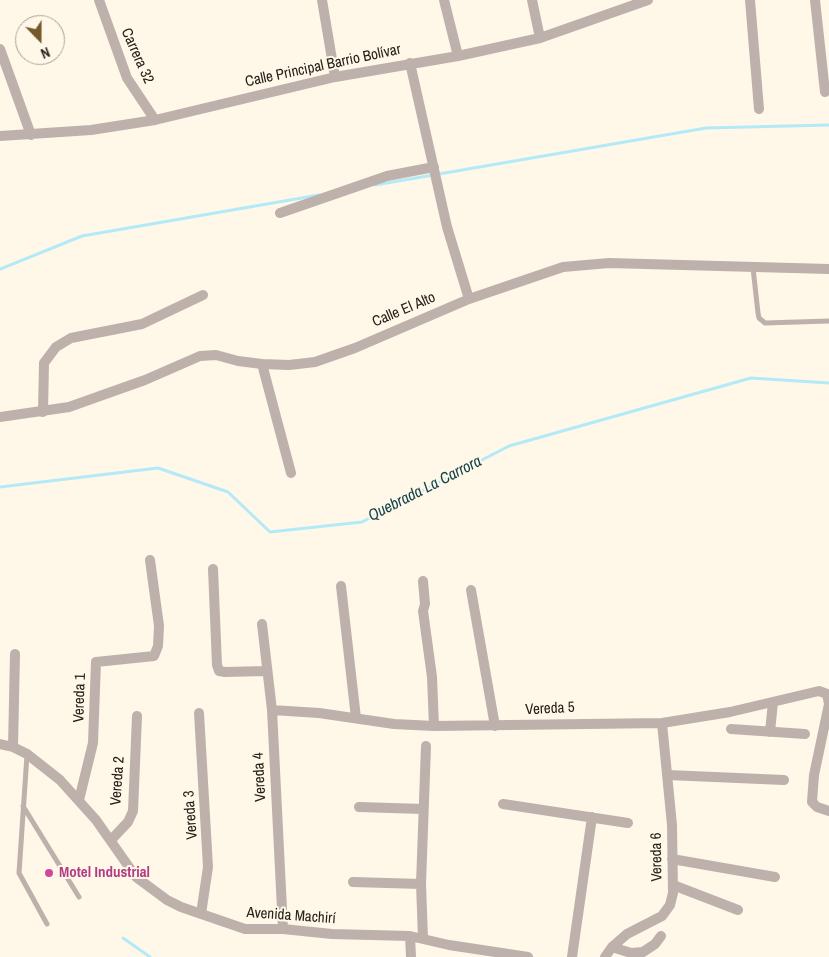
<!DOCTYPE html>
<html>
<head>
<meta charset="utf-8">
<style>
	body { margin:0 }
	#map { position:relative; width:829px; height:957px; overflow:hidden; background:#fff7e8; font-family:"Archivo Narrow",sans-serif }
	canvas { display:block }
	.north { position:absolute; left:15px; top:15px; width:50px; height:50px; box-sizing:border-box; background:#fff7e8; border:1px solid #a8a195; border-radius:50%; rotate:158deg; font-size:14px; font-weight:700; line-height:20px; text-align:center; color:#262118 }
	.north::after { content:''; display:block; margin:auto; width:18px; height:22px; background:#75592c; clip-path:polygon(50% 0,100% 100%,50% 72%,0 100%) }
</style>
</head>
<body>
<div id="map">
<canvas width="829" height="957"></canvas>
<div class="north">N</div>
</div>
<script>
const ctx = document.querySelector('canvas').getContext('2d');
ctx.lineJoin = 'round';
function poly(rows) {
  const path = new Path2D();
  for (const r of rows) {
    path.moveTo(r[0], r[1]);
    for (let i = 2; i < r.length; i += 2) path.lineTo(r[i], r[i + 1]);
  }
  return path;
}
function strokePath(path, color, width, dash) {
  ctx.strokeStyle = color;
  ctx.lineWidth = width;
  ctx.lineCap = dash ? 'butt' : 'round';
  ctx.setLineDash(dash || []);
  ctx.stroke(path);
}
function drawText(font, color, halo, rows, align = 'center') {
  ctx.font = font + ' "Archivo Narrow",sans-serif';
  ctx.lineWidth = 4;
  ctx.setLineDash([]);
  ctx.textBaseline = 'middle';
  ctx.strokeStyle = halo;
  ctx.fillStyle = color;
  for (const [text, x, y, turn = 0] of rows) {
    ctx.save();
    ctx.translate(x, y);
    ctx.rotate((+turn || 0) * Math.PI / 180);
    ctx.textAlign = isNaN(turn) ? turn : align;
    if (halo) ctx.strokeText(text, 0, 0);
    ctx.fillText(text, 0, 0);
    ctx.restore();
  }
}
const stream = poly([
	[375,185,706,128,829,125],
	[0,269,82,236,319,195],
	[0,487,158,468,228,492,270,532,362,522,509,446,751,378,829,383],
	[123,938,150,957]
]);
const lane = poly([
	[753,268,758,313,759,318,765,323,829,321],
	[27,755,19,873,47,924],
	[23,806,79,897]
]);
const street = poly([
	[99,0,127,78,155,120],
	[322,0,335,77],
	[444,0,458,56],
	[532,0,540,38],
	[750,0,759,109],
	[815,0,825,92],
	[0,49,31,135],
	[410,63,447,227,469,299],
	[0,136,91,130,155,120,335,77,458,56,540,38,648,0],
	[280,213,387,176,434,167],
	[262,364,291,473],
	[43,412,44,363,56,347,71,338,142,324,203,295],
	[0,417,69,407,145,380,200,356,216,355,238,361,262,364,289,365,315,362,355,348,469,299,563,267,609,263,829,269],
	[213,569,217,665,219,671,225,672,266,671],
	[423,581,425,604,423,611,432,677,434,726],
	[341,586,356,718],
	[471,590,495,726],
	[262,624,272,710,283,929],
	[272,710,319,713,394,724,434,726,662,723,730,712,819,691,827,694,829,704,814,775,812,802,817,807,829,811],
	[199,713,208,867,201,914],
	[731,729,805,734],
	[770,732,773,702],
	[0,744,13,747,27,754,60,780,96,820,136,877,167,900,181,907,245,929,283,929,332,934,410,936,449,945,528,957],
	[13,747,15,654],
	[668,775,784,780],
	[79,800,93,743,96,662,154,656,158,646,159,626,150,560],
	[503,804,628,823],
	[359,807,423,809],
	[111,840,128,822,133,811,137,716],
	[672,859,775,877],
	[353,882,421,884],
	[673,885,738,910],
	[410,936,411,957],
	[423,938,421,884,426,746],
	[612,947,631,953,643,952,655,944,661,936],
	[572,957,592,817],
	[605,957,612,947,627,934,662,916,670,905,673,893,672,825,662,723]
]);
const markers = [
	[49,873,5,"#d1479c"]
];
const streetNames = [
	["Carrera 32",137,56,66],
	["Calle Principal Barrio Bolívar",323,66,-12],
	["Calle El Alto",404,310,-23],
	["Vereda 1",80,698,-88],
	["Vereda 5",550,709,-3],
	["Vereda 4",260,777,-93],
	["Vereda 2",118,781,-86],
	["Vereda 3",191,815,-94],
	["Vereda 6",657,857,-91],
	["Avenida Machirí",291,916,4]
];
const hotelNames = [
	["Motel Industrial",59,873]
];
const waterNames = [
	["Quebrada La Carrora",425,489,-27]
];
strokePath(stream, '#b3eaf8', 3);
strokePath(lane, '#beb1ac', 5);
strokePath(street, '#beb1ac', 10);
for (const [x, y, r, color] of markers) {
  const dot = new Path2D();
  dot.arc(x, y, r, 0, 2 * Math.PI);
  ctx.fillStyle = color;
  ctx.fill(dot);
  strokePath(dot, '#fff7e8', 2);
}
drawText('15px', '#262118', '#fff7e8', streetNames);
drawText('bold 15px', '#b23c85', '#fff7e8', hotelNames, 'left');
drawText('italic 16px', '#12424c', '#fff7e8', waterNames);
</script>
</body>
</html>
